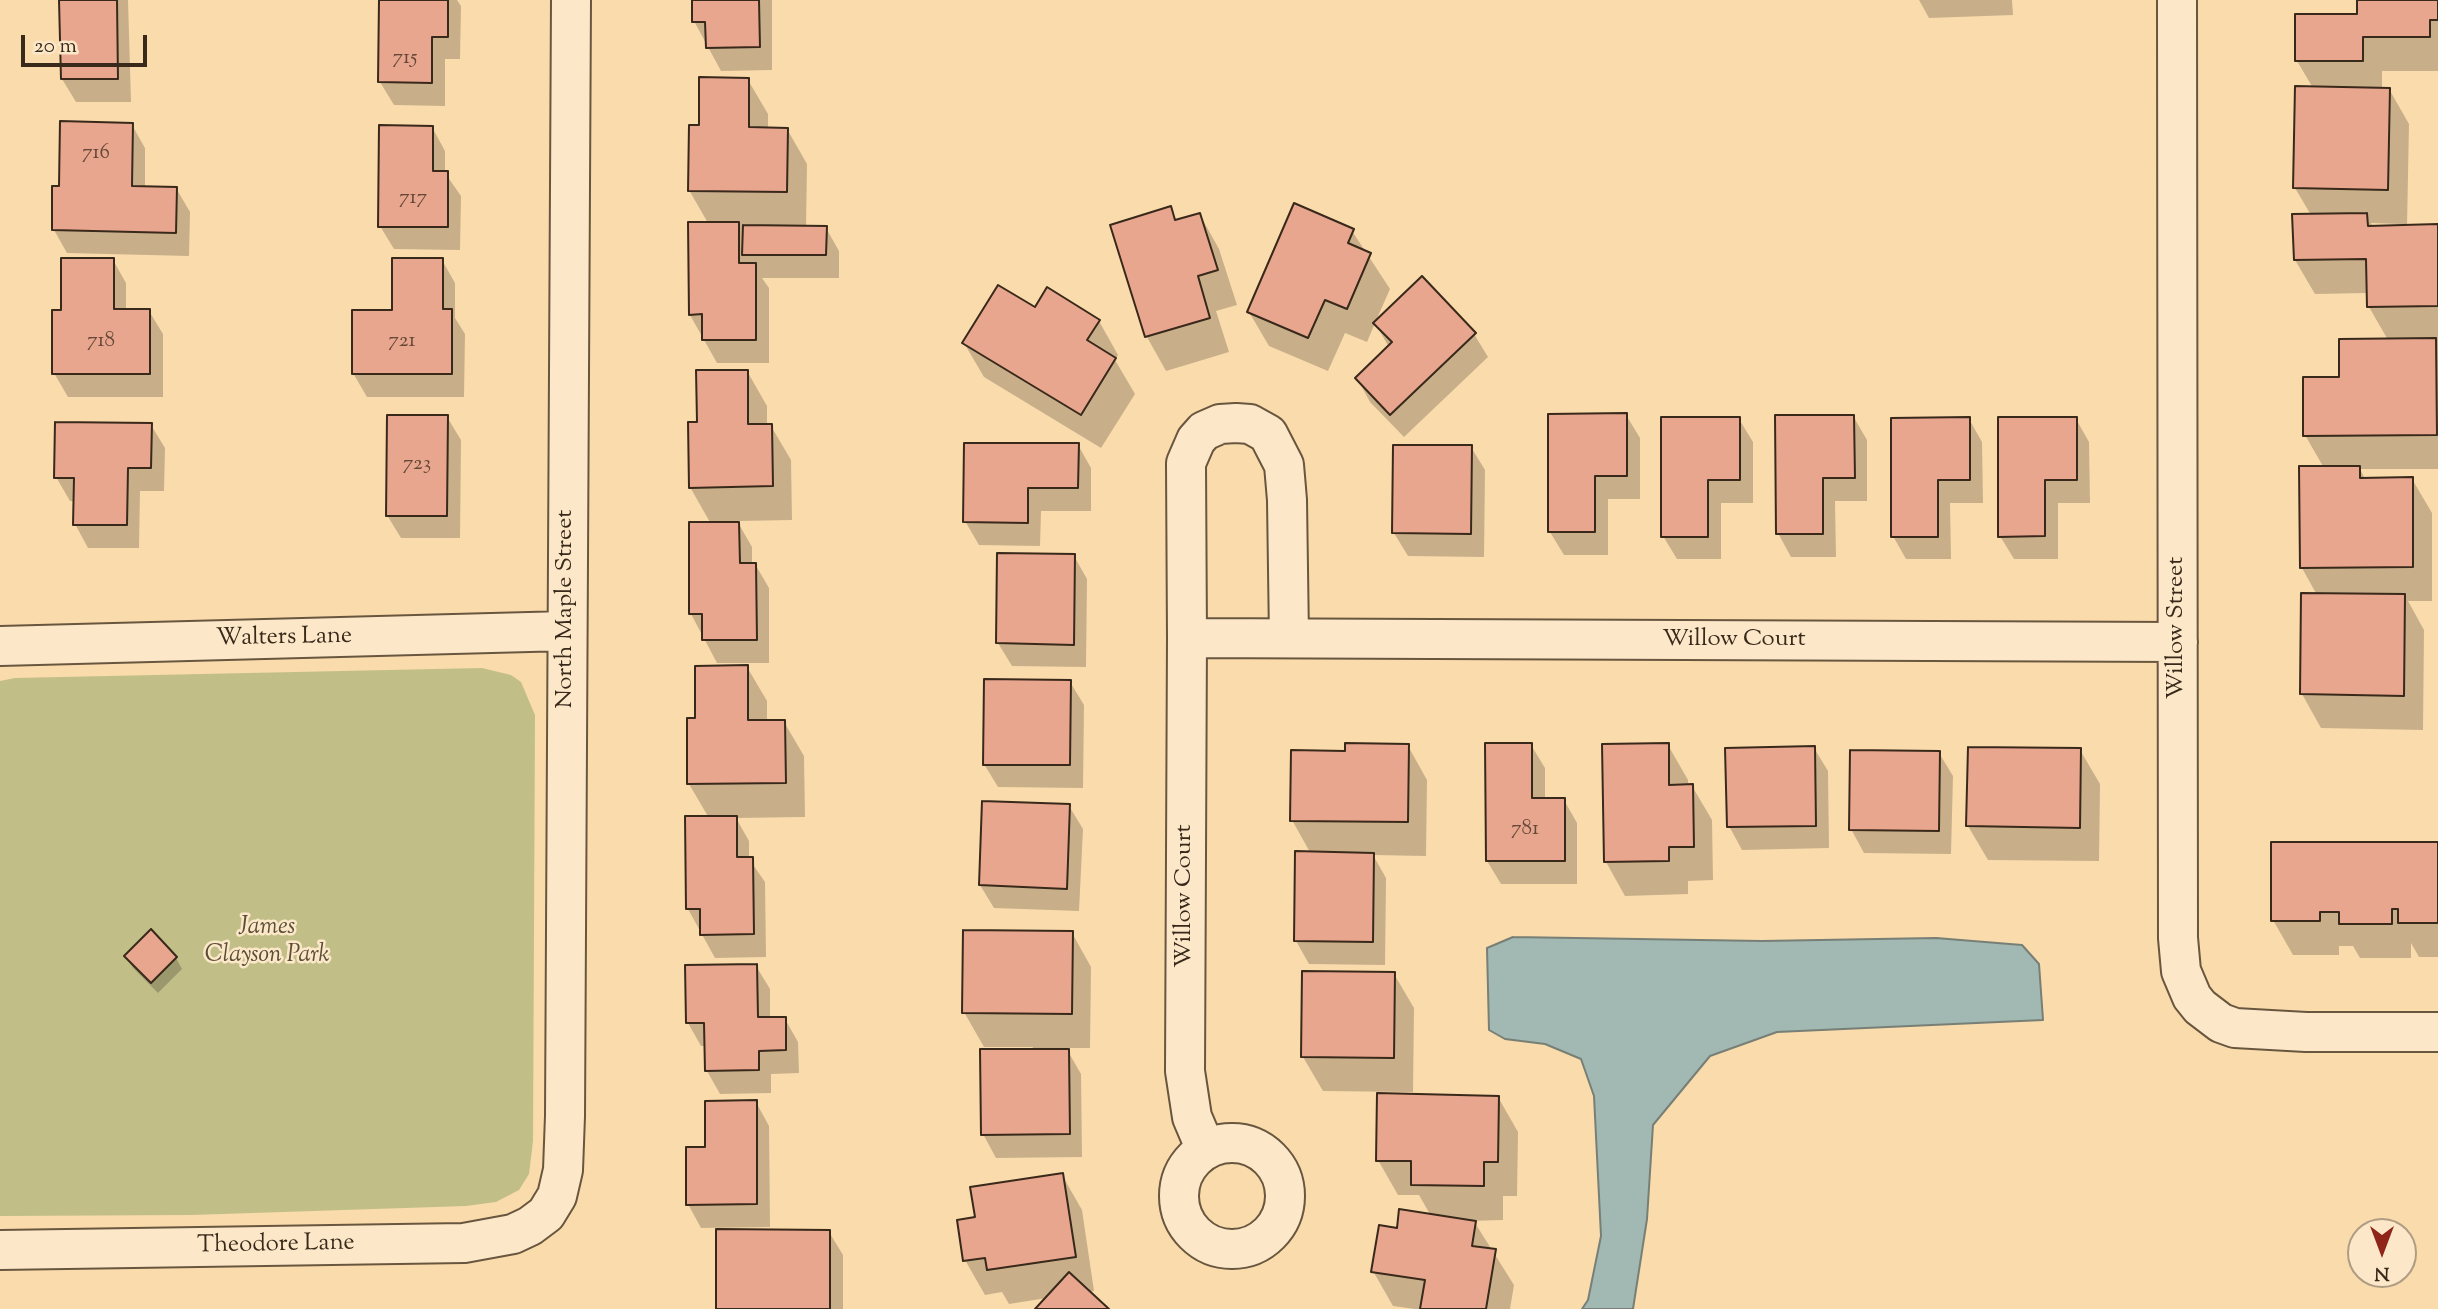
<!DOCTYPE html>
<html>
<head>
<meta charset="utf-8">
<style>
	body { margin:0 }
	#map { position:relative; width:2438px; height:1309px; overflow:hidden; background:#fadbac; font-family:"Sorts Mill Goudy",serif }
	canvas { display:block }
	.north { position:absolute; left:2347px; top:1218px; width:70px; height:70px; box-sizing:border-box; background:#fce8c9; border:2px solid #ae9c83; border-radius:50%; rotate:180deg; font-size:19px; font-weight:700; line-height:28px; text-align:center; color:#39291b }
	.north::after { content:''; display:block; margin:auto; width:24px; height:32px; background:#8f2418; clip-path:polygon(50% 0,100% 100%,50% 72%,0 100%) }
	.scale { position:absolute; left:21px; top:35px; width:126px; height:32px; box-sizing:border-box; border:4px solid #39291b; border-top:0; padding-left:9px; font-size:21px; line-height:24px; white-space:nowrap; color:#39291b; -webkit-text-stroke:5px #fce8c9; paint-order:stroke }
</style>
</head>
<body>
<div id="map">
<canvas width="2438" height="1309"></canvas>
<div class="north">N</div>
<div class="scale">20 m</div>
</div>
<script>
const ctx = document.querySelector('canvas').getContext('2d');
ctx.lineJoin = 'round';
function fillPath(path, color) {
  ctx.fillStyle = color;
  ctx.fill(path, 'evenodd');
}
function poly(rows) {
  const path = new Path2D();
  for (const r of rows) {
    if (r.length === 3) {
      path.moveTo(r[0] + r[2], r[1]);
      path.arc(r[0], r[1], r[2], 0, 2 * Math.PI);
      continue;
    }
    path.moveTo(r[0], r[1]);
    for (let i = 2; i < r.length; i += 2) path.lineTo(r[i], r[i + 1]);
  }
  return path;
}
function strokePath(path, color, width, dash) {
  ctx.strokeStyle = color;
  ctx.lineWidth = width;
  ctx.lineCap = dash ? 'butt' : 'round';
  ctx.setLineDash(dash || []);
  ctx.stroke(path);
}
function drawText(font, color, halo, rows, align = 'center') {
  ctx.font = font + ' "Sorts Mill Goudy",serif';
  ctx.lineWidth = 5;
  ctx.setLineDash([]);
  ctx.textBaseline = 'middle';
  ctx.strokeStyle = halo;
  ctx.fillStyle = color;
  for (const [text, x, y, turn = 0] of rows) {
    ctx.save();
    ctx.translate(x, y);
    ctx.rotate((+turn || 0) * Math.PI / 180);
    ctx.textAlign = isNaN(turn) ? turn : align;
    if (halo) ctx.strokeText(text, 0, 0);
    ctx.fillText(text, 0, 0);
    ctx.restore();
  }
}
const green = poly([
	[482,668,511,675,521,682,535,715,533,1141,529,1174,519,1190,496,1202,466,1206,192,1215,0,1216,0,681,15,678]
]);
const water = poly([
	[1513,937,1762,941,1936,938,2022,945,2039,964,2043,1020,1777,1032,1710,1056,1653,1125,1647,1219,1633,1309,1582,1309,1588,1300,1601,1236,1594,1096,1581,1059,1545,1044,1505,1039,1489,1030,1487,948,1513,937]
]);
const shadow = poly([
	[61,0,128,0,131,102,76,102,62,79],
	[380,0,457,0,461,6,460,59,445,59,445,106,394,105,380,82],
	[694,0,772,0,772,70,721,71,694,21],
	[1919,0,2012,0,2013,15,1929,18],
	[2359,0,2438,0,2438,71,2382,71,2382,89,2389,89,2409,124,2407,227,2438,226,2438,469,2360,469,2365,479,2412,479,2432,513,2432,601,2408,601,2424,630,2423,730,2321,728,2302,694,2317,595,2302,568,2324,468,2305,435,2340,378,2388,340,2369,307,2368,293,2315,294,2295,260,2311,215,2295,188,2313,88,2297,61,2359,16],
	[2371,223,2401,224,2401,227,2374,228],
	[748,80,768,114,768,129,787,129,807,164,806,228,826,228,839,251,839,278,762,278,769,288,769,363,717,363,690,315,708,223,689,190,700,127],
	[132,125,145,148,145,188,176,188,190,212,189,256,67,253,54,230,60,188],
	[432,127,445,151,445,173,461,196,460,250,394,249,380,226],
	[1170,208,1177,221,1200,215,1219,249,1237,305,1216,311,1229,352,1166,371,1147,337,1112,226],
	[1352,231,1390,289,1375,323,1474,334,1488,357,1404,437,1370,402,1357,378,1389,347,1375,323,1367,342,1345,333,1328,371,1269,346,1249,312],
	[113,260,126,283,126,311,149,311,163,334,163,397,68,397,54,373,63,312],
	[442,260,455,283,455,318,465,334,464,397,367,397,353,373,394,312],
	[1035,310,1099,321,1118,355,1115,360,1135,394,1101,448,984,377,964,343],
	[747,371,767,406,767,426,771,426,791,460,792,520,737,521,752,547,752,564,755,564,769,588,769,663,717,663,691,614,711,524,690,487,699,423],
	[1626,415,1640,438,1640,499,1608,499,1608,555,1564,555,1550,532],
	[1853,416,1867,440,1867,501,1835,501,1836,557,1791,557,1778,533],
	[447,417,461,440,460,538,401,538,387,515],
	[1739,419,1753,442,1753,503,1721,503,1721,559,1677,559,1663,536],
	[1969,419,1982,442,1983,503,1950,503,1951,559,1906,559,1893,536],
	[2076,419,2089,442,2090,503,2058,503,2058,559,2014,559,2000,536],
	[151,425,165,448,164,491,140,491,139,548,88,548,75,524,76,501,70,501,56,477],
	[1078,445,1091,468,1091,511,1041,511,1040,546,979,545,965,521],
	[1471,447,1485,470,1484,557,1408,556,1394,533],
	[1074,556,1087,579,1086,667,1012,666,998,643],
	[747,667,767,701,767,722,784,722,804,756,805,817,736,818,749,841,749,859,765,882,766,957,715,958,688,909,709,818,689,784,697,719],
	[1070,682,1084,705,1083,788,998,787,984,764],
	[1531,745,1545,768,1545,800,1564,800,1577,823,1577,884,1501,884,1487,861],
	[1668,745,1688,780,1688,786,1692,786,1712,820,1713,880,1688,881,1688,894,1625,896,1606,862],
	[1408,746,1427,780,1426,856,1373,855,1386,878,1385,965,1309,964,1296,941,1311,854,1292,820,1347,753],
	[1814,748,1828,771,1829,848,1742,850,1729,826],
	[2080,750,2100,784,2099,861,1988,860,1968,826],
	[1939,753,1953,776,1951,854,1864,853,1851,829],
	[1069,806,1083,829,1079,911,994,908,980,885],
	[2438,843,2438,957,2419,957,2411,943,2411,958,2360,958,2353,946,2339,946,2339,955,2293,955,2273,920],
	[1072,933,1091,967,1090,1048,1066,1048,1081,1074,1082,1157,996,1158,983,1134,1033,1047,984,1047,964,1012],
	[126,956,176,958,182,969,158,993,133,968],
	[756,966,770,989,770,1019,785,1019,798,1042,799,1073,771,1074,771,1093,720,1094,707,1071,706,1046,701,1046,688,1023],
	[1394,974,1414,1008,1413,1092,1323,1091,1303,1057],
	[1498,1097,1518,1132,1517,1196,1503,1196,1503,1220,1467,1221,1475,1223,1514,1285,1510,1309,1415,1309,1393,1306,1373,1271,1398,1230,1431,1216,1419,1195,1398,1195,1378,1160],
	[756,1102,769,1126,770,1227,701,1228,688,1204,707,1149],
	[1062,1175,1082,1210,1094,1291,1088,1292,1106,1309,1037,1309,1047,1298,1009,1304,1002,1292,985,1295,965,1260,977,1218],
	[829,1232,843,1255,843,1309,718,1309]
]);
const building = poly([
	[59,0,117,0,118,79,61,79,59,0],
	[379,0,448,0,448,37,432,37,432,83,378,82,379,0],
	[692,0,759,0,760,47,706,48,705,22,692,22,692,0],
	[2357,0,2438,0,2438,20,2430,20,2430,37,2363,37,2363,61,2295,61,2295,14,2357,14,2357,0],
	[699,77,749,78,749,127,788,128,787,192,688,191,689,125,699,125,699,77],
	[2295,86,2390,88,2388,190,2293,188,2295,86],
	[60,121,133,123,132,186,177,187,176,233,52,230,52,186,59,186,60,121],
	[379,125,433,126,433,171,448,171,448,227,378,227,379,125],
	[1294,203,1354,229,1348,243,1371,253,1347,309,1325,300,1308,338,1247,312,1294,203],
	[1171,206,1175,220,1200,213,1218,270,1198,276,1210,318,1145,337,1110,225,1171,206],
	[2367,213,2368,226,2438,224,2438,306,2367,307,2366,259,2294,260,2292,214,2367,213],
	[688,222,739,222,739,263,756,263,756,340,702,340,702,314,689,315,688,222],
	[743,225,827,226,826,255,742,255,743,225],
	[61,258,114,258,114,309,150,309,150,374,52,374,52,310,61,310,61,258],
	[392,258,443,258,443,309,452,309,452,374,352,374,352,310,392,310,392,258],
	[1422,276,1476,333,1390,415,1355,378,1392,342,1373,323,1422,276],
	[998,285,1035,307,1047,287,1100,320,1087,340,1116,358,1081,415,962,343,998,285],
	[2436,338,2437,435,2303,436,2303,377,2339,377,2339,339,2436,338],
	[696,370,748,370,748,424,772,424,773,486,689,488,688,422,697,422,696,370],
	[1627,413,1627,476,1595,476,1595,532,1548,532,1548,414,1627,413],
	[387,415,448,415,447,516,386,516,387,415],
	[1775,415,1854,415,1855,478,1823,478,1823,534,1776,534,1775,415],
	[1661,417,1740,417,1740,480,1708,480,1708,537,1661,537,1661,417],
	[1970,417,1970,480,1938,480,1938,537,1891,537,1891,418,1970,417],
	[1998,417,2077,417,2077,480,2045,480,2045,536,1998,537,1998,417],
	[55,422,152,423,151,468,128,468,127,525,73,525,74,478,54,478,55,422],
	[964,443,1079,443,1078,488,1028,488,1028,523,963,522,964,443],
	[1393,445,1472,445,1471,534,1392,533,1393,445],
	[2299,466,2360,466,2360,478,2413,477,2413,567,2300,568,2299,466],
	[689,522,739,522,740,563,756,563,757,640,702,640,702,614,689,614,689,522],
	[997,553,1075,554,1074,645,996,643,997,553],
	[2301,593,2405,594,2404,696,2300,694,2301,593],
	[748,665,748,720,785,720,786,783,687,784,687,718,695,718,695,666,748,665],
	[984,679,1071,680,1070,765,983,765,984,679],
	[1345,743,1409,744,1408,822,1290,821,1291,750,1345,751,1345,743],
	[1485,743,1532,743,1532,798,1565,798,1565,861,1486,861,1485,743],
	[1669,743,1669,785,1693,784,1694,847,1669,847,1669,861,1604,862,1602,744,1669,743],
	[1815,746,1816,826,1727,827,1725,748,1815,746],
	[1968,747,2081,748,2080,828,1966,826,1968,747],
	[1850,750,1940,751,1939,831,1849,830,1850,750],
	[982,801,1070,804,1067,889,979,885,982,801],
	[685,816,737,816,737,857,753,857,754,934,700,935,700,909,686,909,685,816],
	[2271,842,2438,842,2438,923,2398,923,2398,909,2392,909,2392,924,2339,924,2339,912,2320,912,2320,921,2271,921,2271,842],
	[1295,851,1374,853,1373,942,1294,941,1295,851],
	[151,929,177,957,151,983,124,956,151,929],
	[963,930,1073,931,1072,1014,962,1013,963,930],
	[757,964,758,1017,786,1017,786,1050,759,1051,759,1070,705,1071,704,1023,686,1023,685,965,757,964],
	[1302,971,1395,972,1394,1058,1301,1057,1302,971],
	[980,1049,1069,1049,1070,1134,981,1135,980,1049],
	[1377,1093,1499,1096,1498,1162,1484,1162,1484,1186,1411,1185,1411,1161,1376,1161,1377,1093],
	[757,1100,757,1204,686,1205,686,1147,705,1147,705,1101,757,1100],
	[1063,1173,1076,1257,987,1270,985,1258,963,1261,957,1220,975,1217,970,1187,1063,1173],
	[1399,1209,1476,1221,1472,1246,1496,1249,1486,1309,1420,1309,1425,1280,1371,1272,1379,1225,1397,1228,1399,1209],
	[716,1229,830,1230,830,1309,716,1309,716,1229],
	[1069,1272,1109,1309,1035,1309,1069,1272]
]);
const street = poly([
	[2177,0,2178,938,2181,971,2192,997,2200,1007,2221,1023,2235,1028,2306,1032,2438,1032],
	[1187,638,1186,463,1196,440,1204,431,1220,424,1236,423,1250,424,1268,434,1284,465,1287,500,1289,638],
	[0,646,567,631],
	[1232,1196,53],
	[1206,1150,1192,1117,1185,1071,1187,638,2178,642],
	[0,1250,464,1243,513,1234,530,1226,546,1214,557,1196,563,1170,565,1116,571,0]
]);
const numberNames = [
	["715",405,59],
	["716",96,154],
	["717",413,199],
	["718",101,342],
	["721",402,342],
	["723",417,465],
	["781",1525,830]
];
const streetNames = [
	["North Maple Street",567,609,-90],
	["Willow Street",2178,628,-90],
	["Walters Lane",284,639,-1],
	["Willow Court",1734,641],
	["Willow Court",1186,896,-90],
	["Theodore Lane",276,1246,-1]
];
const parkNames = [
	["James",267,929],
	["Clayson Park",267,957]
];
fillPath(green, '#c1bf87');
fillPath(water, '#a1b9b2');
strokePath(water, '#777f76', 2);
fillPath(shadow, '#0003');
fillPath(building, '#e9a68e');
strokePath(building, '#39291b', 2);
strokePath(street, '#69563f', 42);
strokePath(street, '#fce8c9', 38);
drawText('21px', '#654838', null, numberNames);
drawText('24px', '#39291b', '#fce8c9', streetNames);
drawText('italic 24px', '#5b4e36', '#fce8c9', parkNames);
</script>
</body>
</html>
